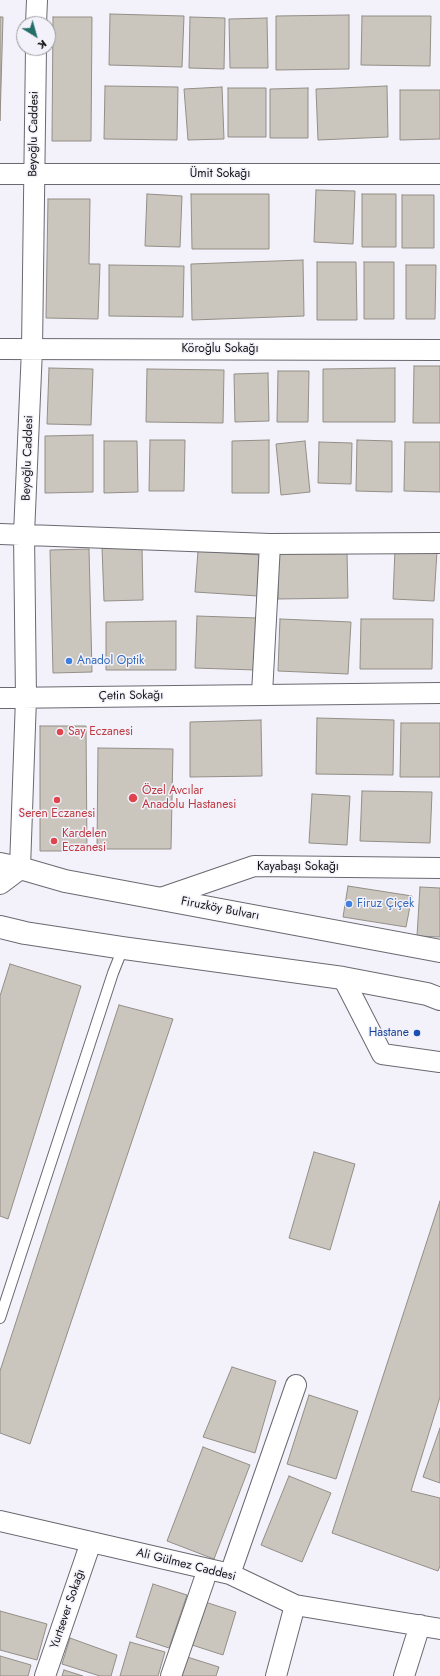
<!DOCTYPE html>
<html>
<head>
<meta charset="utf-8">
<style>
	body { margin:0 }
	#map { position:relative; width:440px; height:1676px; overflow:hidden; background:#f3f2fa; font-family:Jost,sans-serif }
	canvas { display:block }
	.north { position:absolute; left:16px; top:16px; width:40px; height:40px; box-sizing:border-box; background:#f3f2fa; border:1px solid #99989e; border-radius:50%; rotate:143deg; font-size:11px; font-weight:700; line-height:16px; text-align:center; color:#121214 }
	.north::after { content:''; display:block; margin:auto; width:14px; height:18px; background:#246e69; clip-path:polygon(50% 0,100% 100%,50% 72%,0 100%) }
</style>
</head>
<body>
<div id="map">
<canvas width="440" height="1676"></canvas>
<div class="north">K</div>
</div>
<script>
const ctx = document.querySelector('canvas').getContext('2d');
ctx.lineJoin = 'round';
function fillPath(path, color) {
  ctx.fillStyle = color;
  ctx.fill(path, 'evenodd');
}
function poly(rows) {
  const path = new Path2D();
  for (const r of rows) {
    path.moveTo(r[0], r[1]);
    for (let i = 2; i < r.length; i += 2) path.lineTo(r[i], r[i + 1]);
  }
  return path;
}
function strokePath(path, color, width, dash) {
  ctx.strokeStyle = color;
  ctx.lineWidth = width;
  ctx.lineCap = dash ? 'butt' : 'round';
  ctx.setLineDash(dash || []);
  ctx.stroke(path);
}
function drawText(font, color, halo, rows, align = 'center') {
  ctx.font = font + ' Jost,sans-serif';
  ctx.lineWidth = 3;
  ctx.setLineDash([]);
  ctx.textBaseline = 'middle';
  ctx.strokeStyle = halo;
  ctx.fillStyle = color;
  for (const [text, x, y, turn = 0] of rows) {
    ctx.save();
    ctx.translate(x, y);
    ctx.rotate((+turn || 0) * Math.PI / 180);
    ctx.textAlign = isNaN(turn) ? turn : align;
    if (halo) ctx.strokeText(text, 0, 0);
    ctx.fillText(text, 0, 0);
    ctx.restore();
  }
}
const building = poly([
	[110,14,184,16,182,67,109,65,110,14],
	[349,15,349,69,276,70,276,16,349,15],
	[362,16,431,16,430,66,361,65,362,16],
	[0,17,3,17,0,121,0,17],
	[53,17,92,17,91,141,52,141,53,17],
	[190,17,225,18,224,69,189,68,190,17],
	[267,18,268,68,230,68,229,19,267,18],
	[105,86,178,87,177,140,104,139,105,86],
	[387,86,388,137,318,140,316,89,387,86],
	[222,87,224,139,188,140,184,89,222,87],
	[228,88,266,88,266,137,228,137,228,88],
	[308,88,308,138,270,138,270,89,308,88],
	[400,90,440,90,440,139,400,140,400,90],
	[316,190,355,191,353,244,314,242,316,190],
	[147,194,182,196,180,247,145,246,147,194],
	[191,194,269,194,269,249,192,249,191,194],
	[362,194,396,194,396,247,362,247,362,194],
	[402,195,434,195,434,248,402,248,402,195],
	[48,199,90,199,89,264,100,264,98,319,46,318,48,199],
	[303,260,304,316,192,320,191,264,303,260],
	[317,262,356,262,357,320,317,320,317,262],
	[364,262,394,262,394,319,364,319,364,262],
	[109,265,184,266,183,317,109,316,109,265],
	[406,265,436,265,435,319,406,319,406,265],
	[414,366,440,366,440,423,413,423,414,366],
	[49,368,93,369,91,425,47,424,49,368],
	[395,368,395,422,323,422,323,369,395,368],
	[147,369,224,370,223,423,146,422,147,369],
	[278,371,309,371,308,422,277,422,278,371],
	[268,373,269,421,235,422,234,374,268,373],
	[93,435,93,492,45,493,45,436,93,435],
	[150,440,185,440,184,491,149,491,150,440],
	[269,440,269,493,232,493,232,441,269,440],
	[357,440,392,441,392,492,356,491,357,440],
	[104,441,137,441,138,492,104,493,104,441],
	[305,441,310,492,281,495,276,444,305,441],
	[319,442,352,443,351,484,318,483,319,442],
	[405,442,440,442,440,492,404,491,405,442],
	[142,547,143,600,104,601,102,548,142,547],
	[89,549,92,672,53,673,50,550,89,549],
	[395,549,437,551,434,601,393,599,395,549],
	[198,551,261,555,258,596,195,592,198,551],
	[278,552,347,552,348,598,278,599,278,552],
	[197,616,257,618,255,670,195,668,197,616],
	[280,619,351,622,348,674,278,671,280,619],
	[361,619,433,619,432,669,360,669,361,619],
	[176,621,176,670,106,670,106,622,176,621],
	[317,718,394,720,393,775,316,774,317,718],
	[261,720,262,776,190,777,190,722,261,720],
	[401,723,440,723,440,777,400,777,401,723],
	[40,726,86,726,87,851,40,851,40,726],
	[98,748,173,749,171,849,97,849,98,748],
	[362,791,432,792,430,843,360,841,362,791],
	[312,794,350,796,347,845,309,843,312,794],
	[348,886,412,896,406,927,343,917,348,886],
	[420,887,440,888,440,937,417,936,420,887],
	[10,964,81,986,8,1219,0,1216,0,996,10,964],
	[119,1005,173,1019,30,1444,0,1433,0,1371,119,1005],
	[314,1152,355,1164,330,1250,289,1238,314,1152],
	[440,1201,440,1397,411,1491,440,1498,440,1566,438,1571,332,1533,440,1201],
	[232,1367,276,1381,255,1453,203,1437,232,1367],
	[309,1395,358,1411,336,1479,287,1464,309,1395],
	[440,1428,440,1483,423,1477,440,1428],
	[203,1447,250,1465,214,1559,167,1541,203,1447],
	[289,1476,331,1493,302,1562,261,1545,289,1476],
	[153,1584,187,1595,169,1648,136,1637,153,1584],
	[202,1601,236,1612,223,1655,189,1644,202,1601],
	[0,1611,47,1624,37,1660,0,1650,0,1611],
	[70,1638,117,1655,111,1676,100,1676,62,1664,70,1638],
	[130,1642,165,1652,158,1676,120,1676,130,1642],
	[0,1656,31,1665,28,1676,0,1676,0,1656],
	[184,1656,219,1667,216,1676,178,1676,184,1656],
	[64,1670,83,1676,62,1676,64,1670]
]);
const service = poly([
	[0,1318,113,973,123,948]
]);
const minor = poly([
	[36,24,37,0],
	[0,174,440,174],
	[0,349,440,350],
	[0,534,270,544,440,543],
	[262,694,270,544],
	[0,698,440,693],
	[20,868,26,698,24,534,32,349,36,48],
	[161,898,254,866,440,868],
	[343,978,382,1054,440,1062],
	[0,1521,230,1574,295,1605,440,1629],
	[230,1574,296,1385],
	[45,1676,91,1542],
	[171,1676,208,1569],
	[276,1676,295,1605],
	[404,1676,420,1625]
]);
const primary = poly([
	[0,864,20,868,65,881,440,951],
	[0,883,20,868],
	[0,927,25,933,123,948,343,978,427,994,440,999]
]);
const markers = [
	[69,661,4,"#3f7fe0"],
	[60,732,4,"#e0444e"],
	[133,798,5,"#e0444e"],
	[57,800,4,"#e0444e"],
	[54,841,4,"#e0444e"],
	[349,904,4,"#3f7fe0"],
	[417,1033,4,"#1a4fb4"]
];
const streetNames = [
	["Beyoğlu Caddesi",34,134,-89],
	["Ümit Sokağı",220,174],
	["Köroğlu Sokağı",220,349],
	["Beyoğlu Caddesi",28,458,-88],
	["Çetin Sokağı",131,696,-1],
	["Kayabaşı Sokağı",298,867],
	["Firuzköy Bulvarı",220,909,11],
	["Ali Gülmez Caddesi",186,1565,14],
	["Yurtsever Sokağı",68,1609,-71]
];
const shopNames = [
	["Anadol Optik",77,661],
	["Firuz Çiçek",357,904]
];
const healthNames = [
	["Say Eczanesi",68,732],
	["Özel Avcılar",142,791],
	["Anadolu Hastanesi",142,805],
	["Seren Eczanesi",57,814,"center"],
	["Kardelen",62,834],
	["Eczanesi",62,848]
];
const transitNames = [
	["Hastane",409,1033]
];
fillPath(building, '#cac5bd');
strokePath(building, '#938e87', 1);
strokePath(service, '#6a6971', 12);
strokePath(minor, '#6a6971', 22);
strokePath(primary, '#6a6971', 24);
strokePath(service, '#fff', 10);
strokePath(minor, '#fff', 20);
strokePath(primary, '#fff', 22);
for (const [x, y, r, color] of markers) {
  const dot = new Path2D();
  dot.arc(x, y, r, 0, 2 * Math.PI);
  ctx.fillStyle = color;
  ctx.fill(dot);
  strokePath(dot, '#f3f2fa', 1.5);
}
drawText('12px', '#121214', '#f3f2fa', streetNames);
drawText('12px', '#366cbe', '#f3f2fa', shopNames, 'left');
drawText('12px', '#be3a42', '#f3f2fa', healthNames, 'left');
drawText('12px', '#164399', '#f3f2fa', transitNames, 'right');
</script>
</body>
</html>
